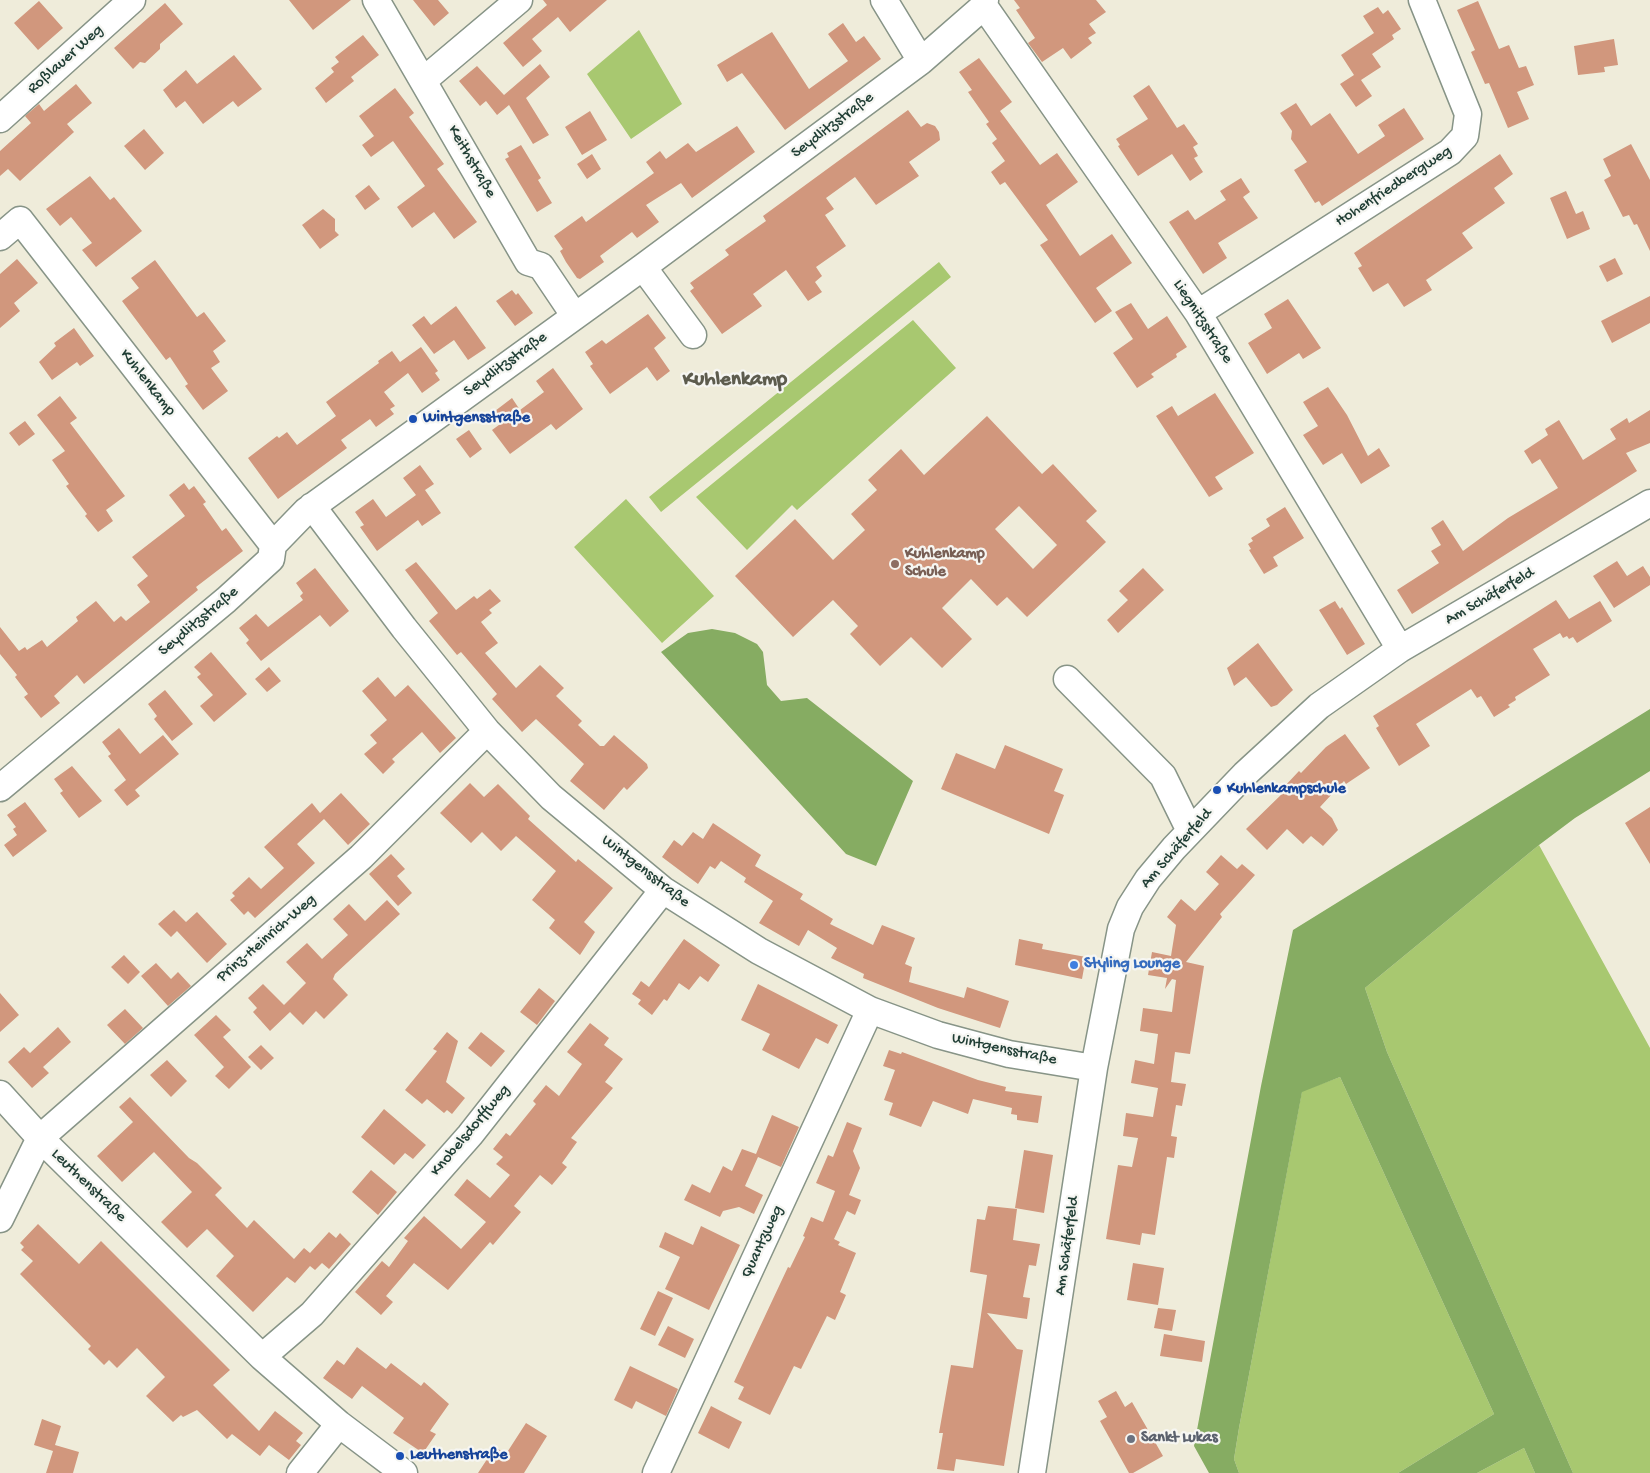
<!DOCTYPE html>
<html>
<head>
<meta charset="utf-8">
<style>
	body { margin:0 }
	canvas { display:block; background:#efecda }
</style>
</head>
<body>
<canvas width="1650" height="1473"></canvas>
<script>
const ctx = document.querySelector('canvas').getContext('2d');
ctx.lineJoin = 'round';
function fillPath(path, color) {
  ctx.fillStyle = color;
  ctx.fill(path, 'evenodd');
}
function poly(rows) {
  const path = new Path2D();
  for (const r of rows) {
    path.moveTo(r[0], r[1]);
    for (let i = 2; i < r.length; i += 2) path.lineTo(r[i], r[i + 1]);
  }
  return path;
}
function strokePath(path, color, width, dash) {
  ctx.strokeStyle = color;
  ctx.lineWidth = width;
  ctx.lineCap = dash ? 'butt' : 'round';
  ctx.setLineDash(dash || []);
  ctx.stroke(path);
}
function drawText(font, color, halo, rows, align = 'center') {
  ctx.font = font + ' "Gochi Hand",sans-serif';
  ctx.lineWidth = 4.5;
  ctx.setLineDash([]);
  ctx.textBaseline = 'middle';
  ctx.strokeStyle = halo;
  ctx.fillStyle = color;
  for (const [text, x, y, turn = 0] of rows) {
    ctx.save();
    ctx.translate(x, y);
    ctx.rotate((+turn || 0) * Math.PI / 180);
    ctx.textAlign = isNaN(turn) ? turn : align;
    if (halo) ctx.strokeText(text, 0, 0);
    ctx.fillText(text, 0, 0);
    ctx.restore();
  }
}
const green = poly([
	[639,30,682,104,631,139,587,74],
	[939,262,951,277,661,512,649,497],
	[913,320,956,368,797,510,792,505,747,550,696,497],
	[626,499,714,596,662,643,574,547],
	[1539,845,1650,1048,1650,1473,1573,1473,1387,1052,1365,988],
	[1340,1077,1494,1414,1398,1473,1239,1473,1234,1459,1239,1428,1302,1091],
	[1524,1448,1535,1473,1477,1473]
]);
const forest = poly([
	[712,629,735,633,757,644,763,652,767,685,781,701,807,698,913,781,876,866,846,854,661,652,688,633],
	[1650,709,1650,771,1575,818,1539,845,1365,988,1387,1052,1573,1473,1535,1473,1524,1448,1477,1473,1398,1473,1494,1414,1340,1077,1302,1092,1239,1428,1234,1459,1239,1473,1209,1473,1194,1446,1261,1086,1293,930]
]);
const building = poly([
	[289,0,351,0,313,30],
	[413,0,438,0,449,13,434,26],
	[543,0,607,0,570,32,558,17,532,39,542,51,523,67,503,43,547,5],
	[1014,0,1096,0,1106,12,1089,24,1096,33,1088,38,1092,43,1071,59,1063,48,1042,62,1028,43,1035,38,1016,10,1020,8],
	[39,1,63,28,38,50,14,23],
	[1478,1,1499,49,1509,45,1519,68,1526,66,1534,85,1517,92,1529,119,1508,128,1489,83,1485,84,1471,52,1475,50,1457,10],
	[165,3,183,24,160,44,160,49,145,63,140,62,133,69,114,48],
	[1378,7,1383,14,1388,10,1401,29,1392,35,1394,39,1372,54,1381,67,1361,80,1372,96,1356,107,1340,84,1354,75,1341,55,1374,33,1363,16],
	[843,23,856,42,864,36,881,59,785,130,742,73,727,82,717,65,772,32,809,89,848,61,828,34],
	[363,35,379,55,351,77,354,81,326,103,315,88,334,72,331,68,339,62,335,57],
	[1614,39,1618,65,1604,67,1605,72,1578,75,1574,46],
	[234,55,262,89,238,107,233,101,203,124,185,101,176,108,163,90,186,70,197,84],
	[979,58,1012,102,1000,111,1040,165,1057,153,1078,182,1046,205,1080,256,1112,234,1132,263,1096,288,1112,311,1095,323,1040,245,1048,240,1005,182,1000,185,991,172,1005,161,992,143,997,139,986,124,989,122,968,92,972,90,959,72],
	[540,64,550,77,526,98,549,135,533,144,509,105,497,115,486,101,480,106,459,81,477,66,504,95],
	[76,84,92,103,67,124,74,132,20,181,8,169,0,176,0,151,31,123,25,116,39,104,44,111],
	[1149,85,1177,128,1184,124,1198,144,1193,147,1198,156,1194,158,1203,172,1190,181,1172,154,1138,176,1118,146,1120,145,1116,139,1148,119,1133,96],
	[395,88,414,113,409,117,444,164,437,169,477,222,454,239,434,212,412,228,397,207,425,186,393,141,371,157,362,145,374,136,359,116],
	[1296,103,1311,126,1330,113,1358,154,1385,136,1378,125,1404,108,1424,139,1322,206,1319,201,1315,203,1294,170,1307,162,1291,139,1292,131,1280,113],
	[908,110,921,127,927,123,935,126,939,132,940,140,909,162,919,176,876,205,855,177,826,198,834,209,825,215,846,246,816,267,822,276,815,282,822,292,808,301,786,270,753,294,762,306,722,334,690,291,694,288,690,283,729,255,725,250,766,221,763,216],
	[590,111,607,140,582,155,565,127],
	[737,126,755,152,692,198,681,183,646,205,659,222,637,238,632,232,600,256,604,262,580,279,577,278,566,262,560,251,563,249,554,236,582,216,586,222,654,173,646,162,660,151,666,159,688,143,696,152],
	[144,129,164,153,145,170,124,146],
	[1631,144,1650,180,1650,251,1637,224,1634,225,1629,215,1623,217,1604,180,1611,176,1603,159],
	[521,145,541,178,538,180,552,203,537,212,505,159,509,157,507,153],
	[592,154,601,169,587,179,577,164],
	[1500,154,1513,174,1494,188,1505,203,1462,233,1473,248,1426,280,1432,290,1404,307,1388,283,1373,292,1358,268,1362,266,1354,253],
	[90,176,110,200,114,197,142,231,96,267,82,250,92,243,71,217,60,226,46,209],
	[1241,178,1250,192,1243,197,1258,218,1218,243,1227,258,1203,274,1169,222,1188,210,1195,220,1226,200,1220,191],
	[369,185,380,199,365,210,355,196],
	[1566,191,1576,214,1583,211,1590,229,1567,239,1550,198],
	[323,209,335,219,335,231,339,235,320,249,302,225],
	[1615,258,1623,274,1607,282,1599,266],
	[17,259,38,283,14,303,20,311,0,328,0,274],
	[155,260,197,317,204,312,226,341,213,351,220,362,211,368,228,391,203,410,185,386,188,384,170,357,166,360,122,301,139,288,131,278],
	[512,290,516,295,518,293,533,313,515,326,496,301],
	[1650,296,1650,323,1612,343,1601,321],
	[1288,299,1321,348,1303,359,1299,353,1267,374,1248,343,1272,328,1264,314],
	[1131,303,1148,329,1167,316,1187,347,1176,354,1177,357,1151,374,1154,377,1137,388,1113,353,1133,339,1115,312],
	[456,306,486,348,468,360,454,340,434,354,412,325,424,316,431,325],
	[648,314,666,338,654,348,670,371,657,381,647,367,610,394,590,366,593,364,585,352,602,340,606,344],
	[74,328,94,356,80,366,77,362,52,380,39,362,56,346,54,343],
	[421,347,438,371,435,373,440,380,422,393,408,373,384,392,395,406,390,409,394,414,376,427,370,419,341,440,347,448,278,499,248,458,277,436,279,438,287,432,297,445,336,416,326,402,379,363,378,361,392,351,400,362],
	[553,368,583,409,556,430,551,424,510,454,492,430,503,422,495,411,512,398,520,410,544,392,536,381],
	[1328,387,1347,415,1368,456,1379,448,1390,466,1361,484,1342,453,1323,465,1303,435,1318,426,1303,402],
	[1215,393,1254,453,1215,477,1223,489,1209,497,1156,416,1172,406,1178,416],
	[60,396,77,418,70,423,125,496,106,510,113,521,98,532,85,516,87,514,66,486,69,484,52,460,65,451,37,415],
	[1650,410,1650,443,1626,453,1637,471,1412,614,1397,590,1439,563,1431,551,1441,545,1431,528,1443,520,1463,551,1508,518,1558,488,1540,459,1532,464,1524,451,1548,435,1545,429,1559,420,1583,460,1616,439,1610,429,1627,418,1629,423],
	[987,416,1042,474,1053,464,1097,511,1086,521,1106,542,1027,617,1007,597,997,606,971,579,942,608,972,639,942,668,911,637,880,666,850,634,858,626,833,600,793,637,735,576,795,519,833,560,865,530,851,514,877,490,868,480,901,449,924,475],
	[1019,506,1057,545,1033,569,995,529],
	[25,421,35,434,19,446,9,433],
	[469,430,482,449,470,458,456,439],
	[420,465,434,484,425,490,441,513,422,526,418,520,377,551,360,527,364,525,355,512,373,499,386,517,416,495,403,478],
	[184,483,189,490,194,486,206,502,203,504,222,531,226,528,243,551,196,587,198,590,84,684,77,675,54,696,60,703,41,718,24,697,28,694,15,677,17,675,0,654,0,627,19,651,25,647,27,650,42,640,47,647,78,621,76,617,96,601,114,622,121,616,126,621,150,602,137,585,148,576,132,557,185,516,169,495],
	[1285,507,1304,538,1273,557,1278,566,1264,574,1249,550,1251,549,1248,544,1253,541,1251,538,1270,526,1266,519],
	[1617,561,1627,576,1643,566,1650,577,1650,585,1614,608,1593,576],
	[416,562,456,610,474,596,477,599,490,589,501,601,489,610,492,613,481,622,498,643,485,653,516,688,540,665,564,688,556,696,582,721,578,725,600,746,604,746,614,735,647,764,648,768,627,790,624,787,604,810,570,781,584,764,536,719,522,732,492,699,497,694,461,652,457,655,429,621,438,613,405,570],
	[315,568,349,611,330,627,320,615,261,661,246,643,249,640,239,628,256,614,268,627,303,600,300,596,303,593,296,583],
	[1143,568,1164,590,1118,633,1107,620,1128,600,1119,591],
	[1556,600,1569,619,1600,601,1612,621,1577,643,1573,637,1569,639,1567,636,1563,638,1560,633,1533,649,1550,675,1515,697,1516,700,1508,705,1510,707,1494,717,1481,696,1477,698,1471,689,1416,724,1430,746,1399,766,1376,728,1379,726,1373,716],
	[1335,601,1340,609,1342,607,1365,644,1347,655,1319,610],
	[1258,643,1293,690,1277,705,1271,707,1246,677,1234,686,1227,668],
	[211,652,247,694,214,722,200,706,213,695,197,677,201,674,194,667],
	[269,667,281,681,267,692,255,679],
	[378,677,395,697,408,685,456,738,440,753,422,732,392,759,395,762,383,774,364,754,377,743,370,735,387,720,362,691],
	[165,690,193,724,172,741,154,719,157,716,148,704],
	[119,728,140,754,163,735,179,754,135,790,140,796,127,806,114,790,126,780,108,756,111,754,102,742],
	[1345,734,1370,768,1346,784,1344,781,1320,807,1332,818,1338,830,1323,846,1311,836,1303,844,1287,829,1267,850,1246,829,1286,790,1283,788,1299,771,1301,773,1326,747],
	[1005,745,1063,769,1054,791,1064,795,1049,834,941,789,956,753,995,769],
	[72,766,102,801,79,818,60,793,63,791,54,779],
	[470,783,484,797,498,784,530,816,528,819,576,862,578,859,613,888,584,922,595,932,580,955,549,928,555,920,532,900,556,871,516,836,501,851,482,832,471,843,440,813],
	[341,793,370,824,348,845,324,819,297,844,315,863,255,918,248,911,244,915,230,900,235,896,232,893,249,877,261,889,284,868,264,847,312,803,320,813],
	[25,802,47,831,13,857,4,845,17,835,13,829,16,827,7,815],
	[1650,807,1650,864,1625,823],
	[713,823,761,855,755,866,803,894,800,899,833,919,830,924,873,945,882,925,915,938,905,964,912,967,909,982,964,998,967,987,1009,1001,1000,1028,938,1008,863,978,864,974,831,958,837,948,808,930,799,946,759,923,773,901,744,882,746,878,721,861,715,869,710,866,698,884,662,857,674,840,682,846,693,832,703,839],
	[391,854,405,869,397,876,412,893,398,906,369,874],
	[1221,855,1237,869,1242,864,1255,875,1220,914,1222,917,1186,962,1204,966,1190,1054,1175,1052,1171,1082,1186,1084,1182,1106,1176,1105,1171,1136,1177,1137,1174,1158,1167,1157,1155,1235,1142,1233,1140,1245,1106,1239,1118,1165,1132,1167,1138,1138,1123,1136,1126,1113,1153,1117,1158,1088,1131,1083,1135,1060,1154,1064,1158,1034,1140,1031,1143,1008,1172,1012,1176,980,1172,979,1165,989,1167,978,1148,975,1152,952,1171,956,1176,925,1167,917,1181,899,1195,911,1219,884,1206,872],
	[387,900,400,914,335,974,333,979,348,995,324,1019,316,1011,303,1025,290,1012,270,1031,253,1012,257,1008,248,998,263,984,284,1005,306,983,286,962,307,943,322,959,348,935,333,919,349,904,365,921],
	[174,910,186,922,197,912,227,944,207,963,177,931,171,937,158,924],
	[684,939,720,965,708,982,700,976,689,990,679,983,667,1001,664,999,652,1015,638,1004,641,1000,632,994,641,981,649,987],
	[1019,939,1043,944,1042,949,1086,957,1082,979,1015,965],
	[124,955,140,972,128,984,111,967],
	[156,963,171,979,178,972,191,986,168,1006,141,976],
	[758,984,838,1025,828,1044,816,1038,799,1069,762,1050,770,1034,741,1020],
	[539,988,555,1001,537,1025,520,1012],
	[0,993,19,1015,0,1032],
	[125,1009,143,1028,125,1044,107,1025],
	[216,1015,231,1030,223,1037,251,1067,229,1089,215,1076,224,1067,194,1035],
	[590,1023,609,1038,604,1045,623,1059,605,1082,613,1088,571,1138,577,1142,562,1163,567,1167,552,1185,540,1175,514,1206,521,1212,493,1245,490,1242,448,1290,414,1263,386,1296,393,1302,381,1315,355,1292,382,1261,389,1267,408,1241,404,1238,424,1216,461,1249,486,1222,454,1195,467,1179,490,1198,510,1175,496,1164,503,1157,493,1149,506,1133,510,1136,536,1104,533,1101,546,1085,559,1096,582,1064,567,1052],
	[58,1027,71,1042,43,1067,49,1073,32,1088,8,1062,24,1047,30,1053],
	[447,1032,458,1041,446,1082,465,1098,452,1114,447,1110,444,1113,427,1099,422,1104,405,1090,437,1051,433,1049],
	[481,1032,505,1051,491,1067,468,1048],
	[261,1045,274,1058,261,1070,248,1057],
	[889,1050,901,1054,902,1052,978,1080,1006,1087,1005,1091,1042,1096,1038,1123,1017,1120,1017,1115,1011,1114,1012,1108,973,1099,968,1114,933,1101,921,1127,889,1115,893,1103,884,1100,895,1070,883,1066],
	[167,1060,187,1081,171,1097,150,1075],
	[130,1097,189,1158,197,1163,222,1188,215,1195,247,1228,254,1220,294,1259,304,1248,310,1253,329,1232,336,1238,340,1233,351,1244,329,1269,322,1263,315,1270,310,1266,295,1283,287,1277,253,1312,216,1276,234,1256,207,1229,187,1248,161,1222,192,1192,154,1152,122,1182,97,1156,133,1122,119,1107],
	[384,1109,426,1145,413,1159,405,1153,394,1165,361,1137],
	[772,1115,799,1127,781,1167,758,1157,745,1186,763,1195,754,1214,739,1207,723,1211,720,1217,684,1200,692,1184,710,1193,723,1166,732,1171,742,1149,756,1154],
	[847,1122,862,1128,853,1151,860,1168,849,1195,861,1200,855,1215,847,1211,834,1239,840,1242,838,1245,856,1253,840,1292,846,1295,835,1320,827,1316,801,1369,794,1366,770,1415,738,1399,744,1387,734,1382,788,1267,790,1268,805,1237,803,1236,811,1217,823,1222,835,1191,816,1183,828,1155,833,1157],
	[1024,1150,1053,1155,1044,1213,1015,1208],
	[371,1170,397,1192,378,1215,352,1192],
	[988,1206,1017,1209,1013,1240,1040,1244,1036,1266,1029,1265,1023,1297,1030,1298,1027,1319,987,1313,1017,1349,1023,1350,1004,1466,956,1459,954,1471,937,1469,943,1433,939,1433,951,1365,973,1368,987,1275,970,1272,977,1219,985,1220],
	[38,1224,79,1264,101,1241,230,1370,213,1385,259,1431,275,1411,303,1433,296,1441,301,1445,289,1460,269,1445,260,1456,232,1434,227,1439,197,1410,183,1417,181,1415,173,1422,146,1396,165,1377,137,1348,117,1368,109,1360,104,1365,88,1349,91,1346,20,1274,33,1261,21,1250,24,1247,20,1243],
	[701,1226,740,1245,709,1310,665,1289,680,1257,659,1247,665,1232,693,1245],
	[1133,1263,1164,1268,1158,1305,1127,1300],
	[658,1291,673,1298,655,1336,640,1329],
	[1158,1308,1176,1310,1172,1331,1154,1328],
	[668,1326,694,1339,685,1358,658,1345],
	[1164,1334,1205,1341,1202,1362,1160,1356],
	[357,1347,386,1369,391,1363,421,1386,424,1382,449,1404,430,1431,436,1434,423,1453,393,1433,404,1418,362,1386,352,1399,323,1378,337,1360,344,1365],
	[630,1366,678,1389,666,1416,636,1401,632,1409,614,1400],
	[1116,1391,1125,1407,1132,1402,1163,1456,1133,1473,1129,1473,1100,1421,1107,1417,1098,1401],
	[711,1406,742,1422,729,1449,698,1433],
	[42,1419,61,1426,55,1445,79,1452,73,1473,46,1473,53,1451,34,1445],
	[526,1423,547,1436,524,1473,478,1473,495,1447,506,1454]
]);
const minor = poly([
	[376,0,528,262,541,266,574,315],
	[884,0,921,61],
	[984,6,1198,313,1400,649],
	[424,80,519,0],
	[0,119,132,0],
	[0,237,20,220,273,545],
	[643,267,693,335],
	[1198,313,1450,152,1465,136,1468,114,1422,0],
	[312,506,404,628,487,731,551,797,663,890,759,951,870,1010,938,1035,1009,1054,1094,1068],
	[1067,679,1163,776,1190,831],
	[0,788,226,600,271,559,273,545,306,511,643,267,921,61,984,6,985,0],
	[0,1094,40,1138,262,1357,339,1424,404,1473],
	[0,1219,40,1138,361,857,487,731],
	[262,1357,312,1314,470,1135,663,890],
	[300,1473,339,1424],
	[656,1473,870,1010],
	[1032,1473,1094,1068,1121,929,1130,907,1148,879,1174,848,1245,774,1319,706,1400,649,1650,503]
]);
const markers = [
	[413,419,5,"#1a4fb4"],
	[895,564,5,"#8d6e63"],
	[1217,790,5,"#1a4fb4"],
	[1074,965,5,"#3f7fe0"],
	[1131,1439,5,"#6b7280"],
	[400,1456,5,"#1a4fb4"]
];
const streetNames = [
	["Roßlauer Weg",66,60,-42],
	["Seydlitzstraße",833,126,-37],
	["Keithstraße",471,162,60],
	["Hohenfriedbergweg",1394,187,-33],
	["Liegnitzstraße",1202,322,57],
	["Seydlitzstraße",506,365,-36],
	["Kuhlenkamp",147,383,52],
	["Am Schäferfeld",1490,597,-30],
	["Seydlitzstraße",199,622,-40],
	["Am Schäferfeld",1177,849,-49],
	["Wintgensstraße",645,872,38],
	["Prinz-Heinrich-Weg",267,939,-41],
	["Wintgensstraße",1004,1050,12],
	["Knobelsdorffweg",471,1131,-50],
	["Leuthenstraße",88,1186,44],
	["Quantzweg",763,1242,-65],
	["Am Schäferfeld",1068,1246,-82]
];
const transitNames = [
	["Wintgensstraße",423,419],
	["Kuhlenkampschule",1227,790],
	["Leuthenstraße",410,1456]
];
const educationNames = [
	["Kuhlenkamp",905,555],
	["Schule",905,573]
];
const shopNames = [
	["Styling Lounge",1084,965]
];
const worshipNames = [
	["Sankt Lukas",1141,1439]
];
const districtNames = [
	["Kuhlenkamp",735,381]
];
fillPath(green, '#a8c870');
fillPath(forest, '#86ac62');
fillPath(building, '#d1977d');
strokePath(minor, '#879487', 29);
strokePath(minor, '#fff', 26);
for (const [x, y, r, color] of markers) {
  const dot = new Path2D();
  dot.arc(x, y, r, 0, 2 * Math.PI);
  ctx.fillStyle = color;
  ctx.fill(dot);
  strokePath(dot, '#f6f6f2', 2);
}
drawText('16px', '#1f3d34', '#f6f6f2', streetNames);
drawText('bold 16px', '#164399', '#f6f6f2', transitNames, 'left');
drawText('bold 16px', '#785e54', '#f6f6f2', educationNames, 'left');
drawText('bold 16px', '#366cbe', '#f6f6f2', shopNames, 'left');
drawText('bold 16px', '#5b616d', '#f6f6f2', worshipNames, 'left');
drawText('bold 21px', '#5d5c4e', '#f6f6f2', districtNames);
</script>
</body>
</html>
